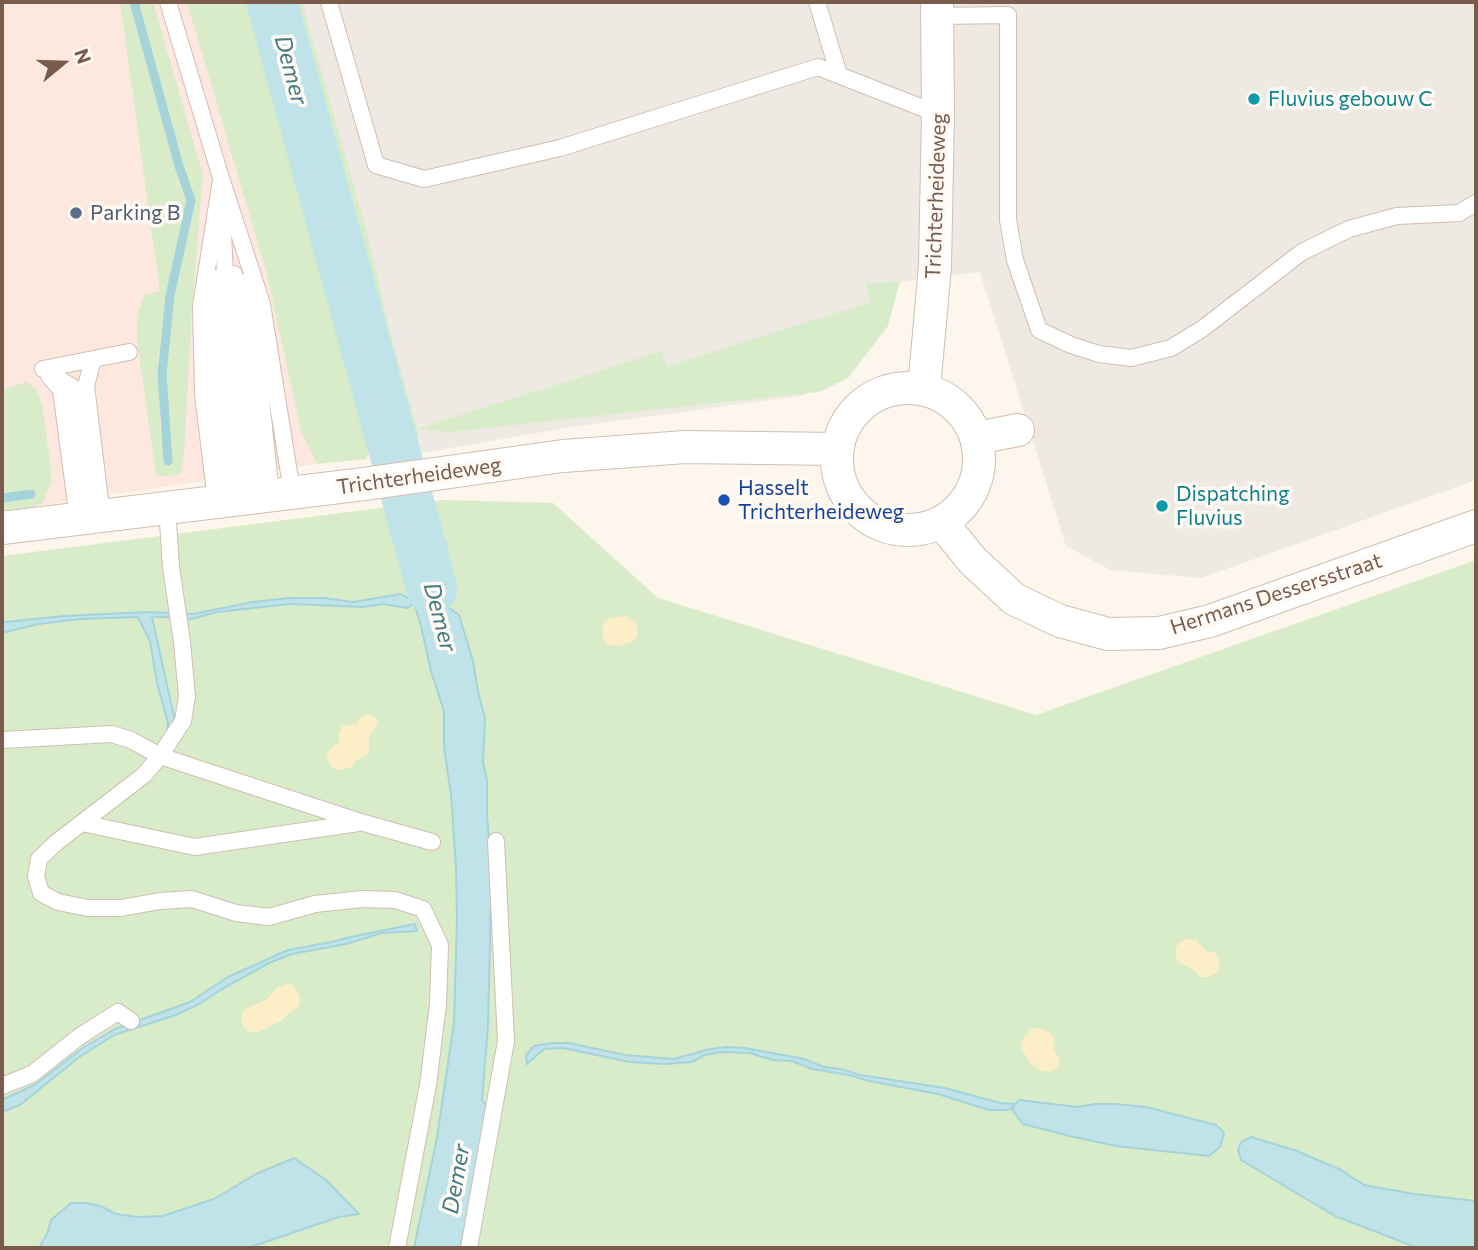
<!DOCTYPE html>
<html>
<head>
<meta charset="utf-8">
<style>
	body { margin:0 }
	#map { position:relative; width:1478px; height:1250px; overflow:hidden; background:#fdf6ec; font-family:Commissioner,sans-serif }
	canvas { display:block }
	.frame { position:absolute; inset:0; border:4px solid #7a5c4d; pointer-events:none }
	.north { position:absolute; left:28px; top:28px; width:70px; height:70px; -webkit-text-stroke:5px #fffaf3; paint-order:stroke; rotate:71deg; font-size:19px; font-weight:700; line-height:28px; text-align:center; color:#7a5c4d }
	.north::after { content:''; display:block; margin:auto; width:24px; height:32px; background:#7a5c4d; clip-path:polygon(50% 0,100% 100%,50% 72%,0 100%) }
</style>
</head>
<body>
<div id="map">
<canvas width="1478" height="1250"></canvas>
<div class="frame"></div>
<div class="north">N</div>
</div>
<script>
const ctx = document.querySelector('canvas').getContext('2d');
ctx.lineJoin = 'round';
function fillPath(path, color) {
  ctx.fillStyle = color;
  ctx.fill(path, 'evenodd');
}
function poly(rows) {
  const path = new Path2D();
  for (const r of rows) {
    if (r.length === 3) {
      path.moveTo(r[0] + r[2], r[1]);
      path.arc(r[0], r[1], r[2], 0, 2 * Math.PI);
      continue;
    }
    path.moveTo(r[0], r[1]);
    for (let i = 2; i < r.length; i += 2) path.lineTo(r[i], r[i + 1]);
  }
  return path;
}
function strokePath(path, color, width, dash) {
  ctx.strokeStyle = color;
  ctx.lineWidth = width;
  ctx.lineCap = dash ? 'butt' : 'round';
  ctx.setLineDash(dash || []);
  ctx.stroke(path);
}
function drawText(font, color, halo, rows, align = 'center') {
  ctx.font = font + ' Commissioner,sans-serif';
  ctx.lineWidth = 7;
  ctx.setLineDash([]);
  ctx.textBaseline = 'middle';
  ctx.strokeStyle = halo;
  ctx.fillStyle = color;
  for (const [text, x, y, turn = 0] of rows) {
    ctx.save();
    ctx.translate(x, y);
    ctx.rotate((+turn || 0) * Math.PI / 180);
    ctx.textAlign = isNaN(turn) ? turn : align;
    if (halo) ctx.strokeText(text, 0, 0);
    ctx.fillText(text, 0, 0);
    ctx.restore();
  }
}
const commercial = poly([
	[2,2,259,2,386,454,2,511]
]);
const industrial = poly([
	[298,2,1476,2,1476,480,1201,578,1110,570,1066,546,980,272,899,282,843,375,801,396,571,427,417,454]
]);
const green = poly([
	[120,2,129,2,179,181,187,202,163,318,158,362,160,423,166,466,172,465,166,375,174,298,194,202,138,2,153,2,203,175,192,308,184,455,181,473,166,477,156,475,137,340,137,318,144,295,160,291],
	[187,2,258,2,369,416,367,459,317,464,301,431,267,275],
	[282,2,302,2,368,236,389,328,417,429,662,351,667,366,871,302,865,284,900,281,888,326,848,378,819,392,449,432,418,429,416,452,394,410],
	[27,382,37,390,43,408,52,480,43,503,20,512,2,514,2,501,35,497,33,489,2,493,2,390],
	[443,500,553,503,658,598,1036,715,1476,560,1476,1248,2,1248,2,556]
]);
const sand = poly([
	[627,616,636,624,638,633,637,637,631,642,619,646,606,644,602,636,603,632,602,626,604,623,610,618],
	[368,714,377,719,378,724,369,737,369,753,356,761,352,767,339,770,334,769,329,763,327,756,329,749,339,742,339,733,342,726,356,724,361,717],
	[1187,939,1196,940,1206,951,1216,953,1220,966,1216,973,1209,977,1200,977,1196,972,1177,961,1175,953,1176,947,1180,942],
	[286,984,293,985,299,995,300,1003,297,1008,290,1012,281,1021,256,1033,247,1031,243,1025,241,1020,243,1010,266,1000,276,988],
	[1038,1028,1050,1032,1055,1039,1053,1047,1060,1061,1057,1068,1051,1072,1041,1071,1034,1066,1030,1063,1023,1051,1021,1043,1025,1035,1032,1029]
]);
const water = poly([
	[392,523,435,523,446,544,441,559,438,584,444,604,459,615,473,661,478,692,485,718,483,763,487,780,487,816,493,879,491,900,488,1026,482,1101,487,1105,469,1208,460,1248,414,1248,437,1138,454,1022,457,918,456,868,451,794,444,747,444,711,431,671,421,626,414,603,408,608,383,604,363,607,290,604,217,612,188,620,165,617,152,617,177,730,167,734,168,723,157,683,150,641,138,617,81,619,38,624,2,633,2,624,5,622,64,616,149,612,193,614,253,602,290,598,324,598,353,602,401,594,413,601,397,546,392,523],
	[415,924,417,931,382,933,346,944,292,954,269,963,222,989,201,1003,176,1015,114,1035,78,1058,20,1105,2,1112,2,1100,36,1084,84,1047,115,1029,190,1002,228,977,288,950,331,942,355,936,415,924],
	[552,1043,569,1043,625,1055,674,1059,710,1049,727,1047,745,1048,804,1059,824,1067,841,1069,860,1075,945,1088,1000,1103,1016,1104,1019,1100,1077,1107,1095,1104,1115,1104,1146,1107,1216,1125,1224,1133,1220,1147,1209,1156,1116,1146,1070,1136,1023,1124,1012,1110,1014,1106,1008,1110,989,1110,938,1094,869,1081,849,1075,812,1069,792,1061,774,1060,762,1057,751,1053,721,1052,705,1055,692,1062,665,1064,630,1062,563,1048,544,1049,527,1064,526,1055,534,1046,552,1043],
	[1251,1137,1297,1151,1341,1170,1364,1185,1414,1194,1476,1201,1476,1248,1418,1248,1335,1216,1241,1160,1238,1150,1241,1142,1251,1137],
	[294,1158,326,1180,359,1214,339,1217,248,1248,39,1248,47,1234,51,1220,71,1203,86,1203,100,1206,116,1214,138,1217,163,1216,214,1199,256,1174,294,1158]
]);
const stream = poly([
	[134,2,179,166,191,200,170,296,162,374,168,461],
	[2,498,31,494]
]);
const river = poly([
	[272,2,432,589]
]);
const lane = poly([
	[168,2,221,178,262,304,292,492],
	[329,2,376,165,424,179,560,148,818,67,938,114],
	[817,2,839,75],
	[938,16,1008,15,1008,220,1015,260,1039,330,1071,345,1099,354,1131,358,1171,348,1202,329,1302,252,1349,229,1397,216,1459,213,1476,203],
	[222,215,231,391,243,498],
	[234,274,257,496],
	[215,278,213,305,217,392,230,500],
	[245,282,251,304,271,494],
	[93,359,86,386,102,516],
	[43,369,74,388,90,517],
	[43,369,129,352],
	[49,376,61,390,78,519],
	[216,501,203,394,201,306,221,180],
	[167,507,171,567,182,642,187,696,183,721,160,756,144,775,57,842,39,859,36,876,41,893,58,902,88,908,121,908,160,901,192,899,236,913,269,917,315,904,363,899,395,900,423,909,440,945,438,1004,428,1085,397,1248],
	[2,740,112,734,131,740,160,756,364,823,432,842],
	[82,823,195,847,358,823],
	[2,1086,32,1074,80,1036,118,1012,131,1021],
	[469,1248,506,1041,496,841]
]);
const street = poly([
	[908,459,71],
	[924,389,935,266,938,114,937,2],
	[977,438,1018,430],
	[942,523,973,561,1014,599,1060,621,1108,634,1159,633,1210,621,1476,526],
	[2,528,364,484,563,456,685,447,837,449]
]);
const markers = [
	[1254,99,7,"#0f9aa8"],
	[76,213,7,"#5c6f8a"],
	[724,500,7,"#1a4fb4"],
	[1162,506,7,"#0f9aa8"]
];
const cultureNames = [
	["Fluvius gebouw C",1268,99],
	["Dispatching",1176,494],
	["Fluvius",1176,518]
];
const streetNames = [
	["Trichterheideweg",936,196,-88],
	["Trichterheideweg",419,476,-8],
	["Hermans Dessersstraat",1276,594,-18]
];
const serviceNames = [
	["Parking B",90,213]
];
const transitNames = [
	["Hasselt",738,488],
	["Trichterheideweg",738,512]
];
const waterNames = [
	["Demer",291,70,75],
	["Demer",440,617,75],
	["Demer",456,1179,-80]
];
fillPath(commercial, '#fde8e0');
fillPath(industrial, '#efe9e4');
fillPath(green, '#d8ecc9');
fillPath(sand, '#fcefc7');
fillPath(water, '#bfe3e8');
strokePath(water, '#a5d3da', 2);
strokePath(stream, '#a5d3da', 9);
strokePath(river, '#bfe3e8', 51);
strokePath(lane, '#d1beb0', 18);
strokePath(street, '#d1beb0', 34);
strokePath(lane, '#fff', 16);
strokePath(street, '#fff', 32);
for (const [x, y, r, color] of markers) {
  const dot = new Path2D();
  dot.arc(x, y, r, 0, 2 * Math.PI);
  ctx.fillStyle = color;
  ctx.fill(dot);
  strokePath(dot, '#fffaf3', 2.5);
}
drawText('21px', '#0d838f', '#fffaf3', cultureNames, 'left');
drawText('21px', '#7a5c4d', '#fffaf3', streetNames);
drawText('21px', '#4e5e75', '#fffaf3', serviceNames, 'left');
drawText('21px', '#164399', '#fffaf3', transitNames, 'left');
drawText('italic 23px', '#437c86', '#fffaf3', waterNames);
</script>
</body>
</html>
